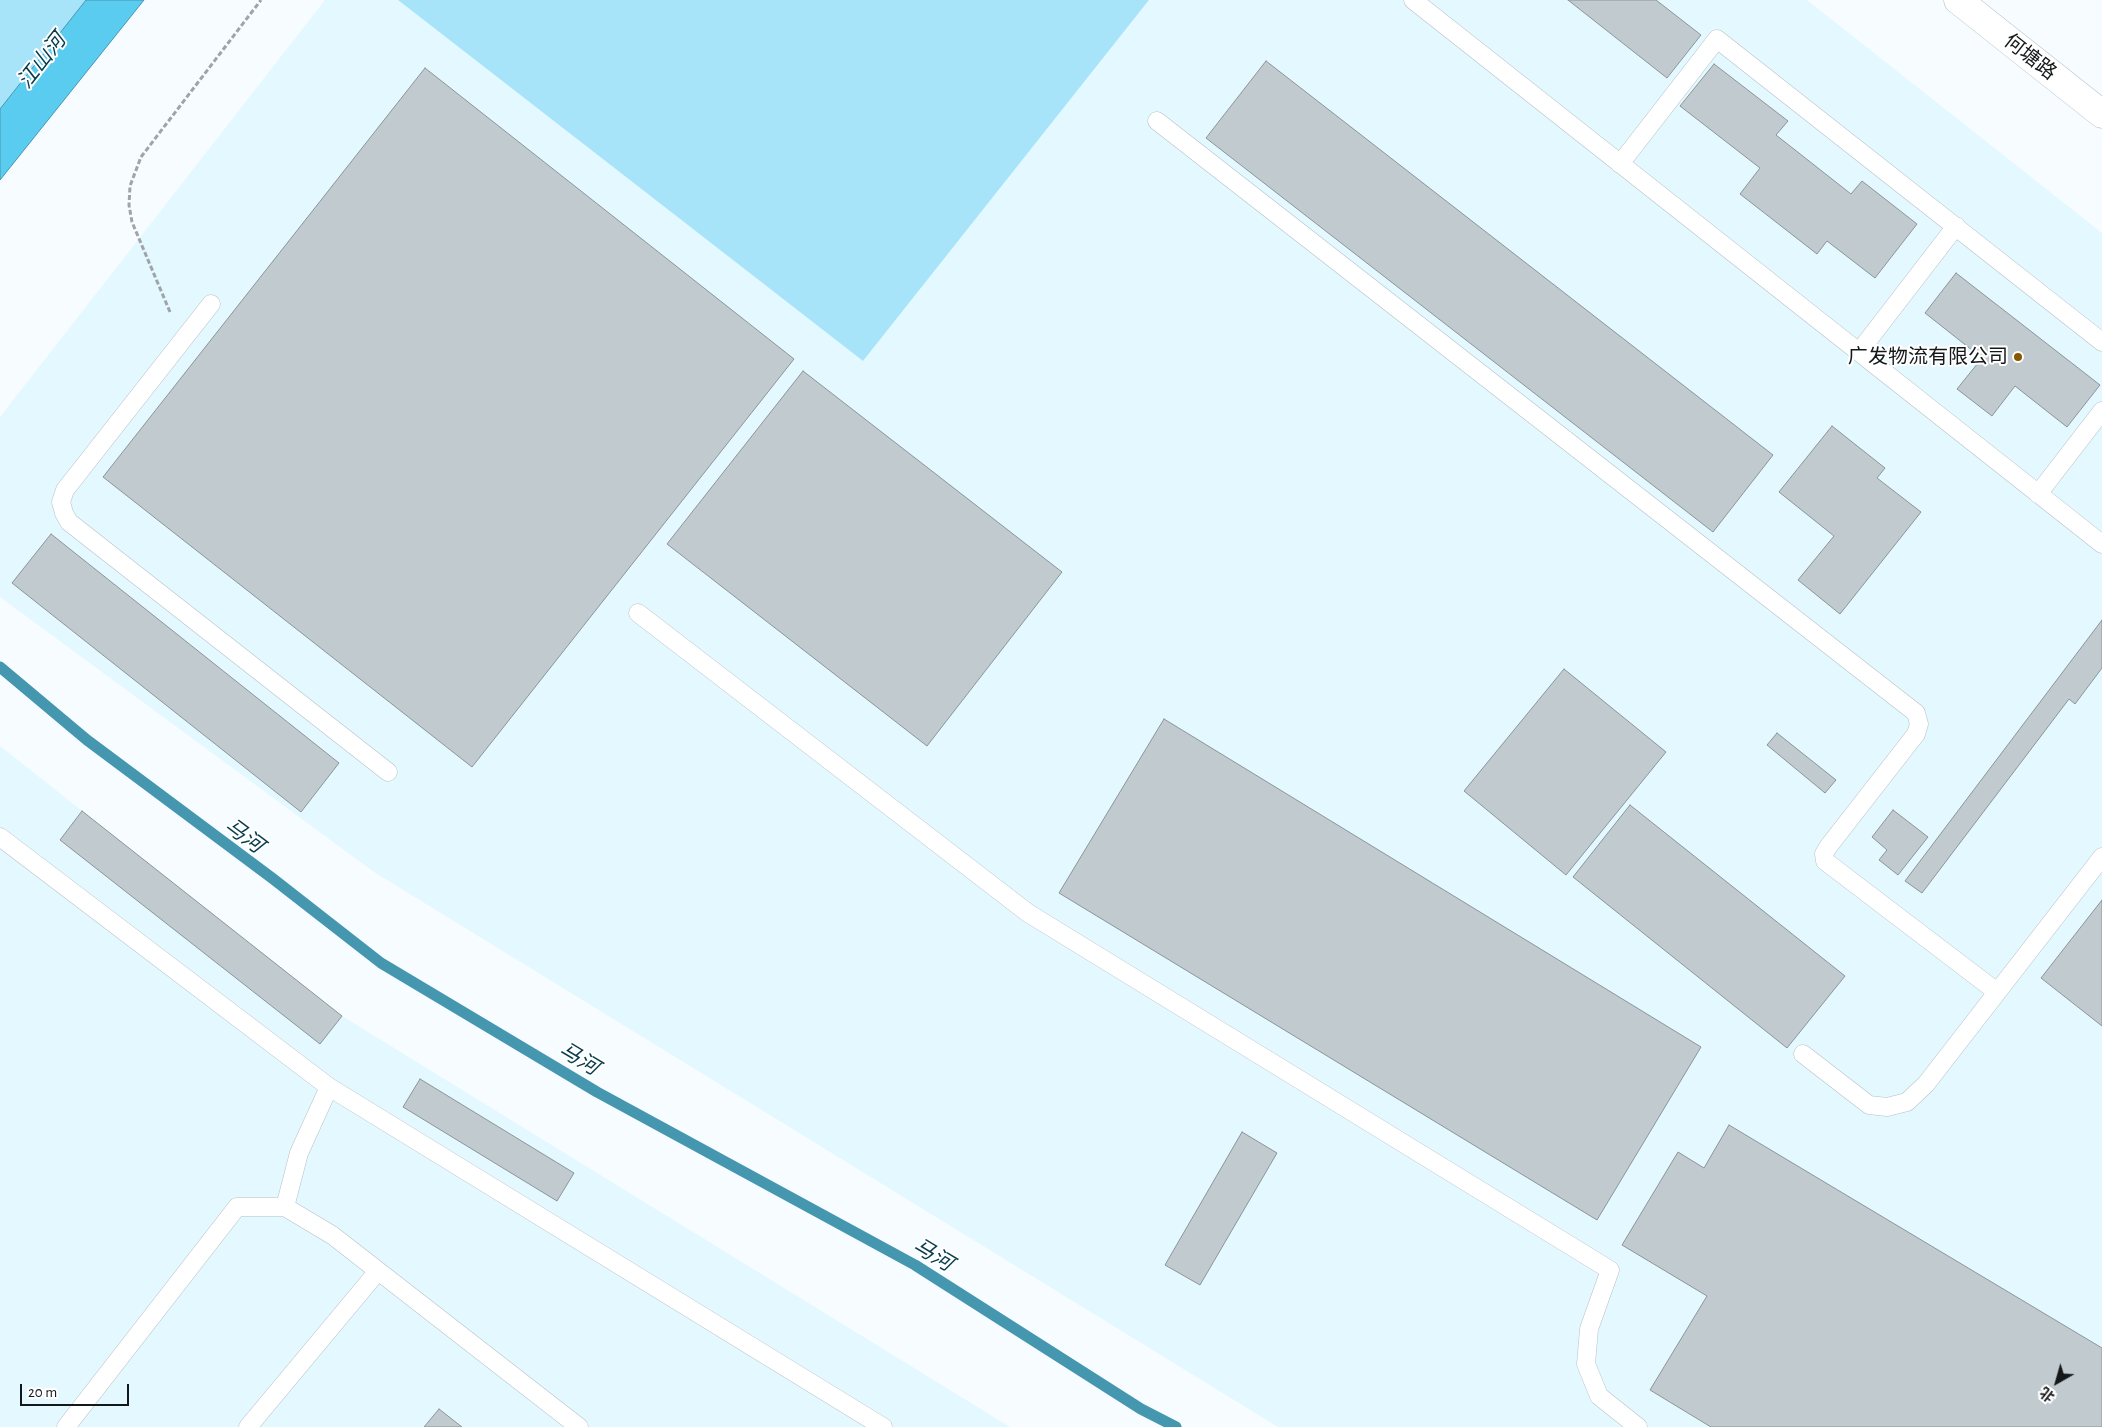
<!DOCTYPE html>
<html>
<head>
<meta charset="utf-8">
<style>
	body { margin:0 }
	#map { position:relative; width:2102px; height:1427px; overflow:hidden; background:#f6fcff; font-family:"Alegreya Sans","Noto Sans SC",sans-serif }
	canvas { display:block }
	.north { position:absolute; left:2032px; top:1357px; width:50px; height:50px; -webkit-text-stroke:4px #fff; paint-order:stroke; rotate:218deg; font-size:14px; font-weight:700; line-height:20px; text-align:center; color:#141819 }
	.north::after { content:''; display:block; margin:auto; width:18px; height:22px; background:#141819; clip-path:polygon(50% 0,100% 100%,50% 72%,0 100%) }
	.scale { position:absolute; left:20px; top:1384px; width:109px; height:22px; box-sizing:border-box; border:2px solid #141819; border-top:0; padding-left:6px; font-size:15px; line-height:18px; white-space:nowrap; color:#141819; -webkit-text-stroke:4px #fff; paint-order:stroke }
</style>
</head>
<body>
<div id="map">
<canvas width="2102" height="1427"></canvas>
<div class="north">北</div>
<div class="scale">20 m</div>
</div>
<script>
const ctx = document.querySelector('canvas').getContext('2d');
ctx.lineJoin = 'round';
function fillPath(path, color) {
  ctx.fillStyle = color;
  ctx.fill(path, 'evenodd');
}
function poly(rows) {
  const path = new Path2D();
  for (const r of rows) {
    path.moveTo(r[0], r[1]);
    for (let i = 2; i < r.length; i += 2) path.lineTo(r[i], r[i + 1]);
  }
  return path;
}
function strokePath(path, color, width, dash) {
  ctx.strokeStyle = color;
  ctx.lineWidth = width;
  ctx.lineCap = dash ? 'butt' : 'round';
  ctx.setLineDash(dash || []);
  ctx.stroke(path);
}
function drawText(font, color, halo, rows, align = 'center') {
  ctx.font = font + ' "Alegreya Sans","Noto Sans SC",sans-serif';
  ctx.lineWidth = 4;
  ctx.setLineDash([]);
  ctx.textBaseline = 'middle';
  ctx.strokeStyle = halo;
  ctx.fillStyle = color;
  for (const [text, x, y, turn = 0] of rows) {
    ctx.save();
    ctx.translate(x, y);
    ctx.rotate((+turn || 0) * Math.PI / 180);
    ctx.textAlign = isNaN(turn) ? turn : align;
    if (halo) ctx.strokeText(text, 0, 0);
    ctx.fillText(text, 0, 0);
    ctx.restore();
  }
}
const built = poly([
	[325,0,398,0,863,361,1149,0,1807,0,2102,233,2102,1427,1278,1427,374,872,0,597,0,417],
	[0,746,342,1016,1010,1427,0,1427]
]);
const green = poly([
	[0,0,86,0,0,109],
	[398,0,1149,0,863,361]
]);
const water = poly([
	[86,0,144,0,0,180,0,109,86,0]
]);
const stream = poly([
	[0,667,87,740,272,878,381,963,597,1092,915,1265,1141,1409,1176,1427]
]);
const building = poly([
	[1568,0,1656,0,1701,35,1667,78,1568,0],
	[1266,61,1773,455,1713,532,1206,138,1266,61],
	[1714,64,1788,121,1776,135,1851,194,1862,181,1917,224,1875,278,1827,241,1817,254,1740,194,1760,168,1680,106,1714,64],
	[425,68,794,359,472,767,103,477,425,68],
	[1956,273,2100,385,2067,427,2015,386,1992,416,1957,389,1982,358,1925,313,1956,273],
	[803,371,1062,572,927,746,667,544,803,371],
	[1832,426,1885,468,1877,478,1921,512,1840,614,1798,580,1834,536,1779,492,1832,426],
	[51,534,339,763,301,812,12,583,51,534],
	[2102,620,2102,668,2075,704,2069,699,1922,893,1905,881,2102,620],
	[1564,669,1666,752,1566,875,1464,791,1564,669],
	[1164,719,1701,1047,1597,1220,1059,893,1164,719],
	[1777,733,1836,780,1825,793,1767,745,1777,733],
	[1630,805,1845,976,1787,1048,1573,877,1630,805],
	[1893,810,1928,837,1898,875,1879,860,1887,850,1872,837,1893,810],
	[82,811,342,1016,320,1044,60,840,82,811],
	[2102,900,2102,1026,2041,978,2102,900],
	[420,1079,574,1173,557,1201,403,1107,420,1079],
	[1729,1125,2102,1348,2102,1427,1711,1427,1650,1390,1707,1296,1622,1245,1678,1152,1704,1168,1729,1125],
	[1242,1132,1277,1153,1200,1285,1165,1265,1242,1132],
	[439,1409,462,1427,424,1427,439,1409]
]);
const path = poly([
	[170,312,132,222,129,205,130,186,141,157,261,0]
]);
const service = poly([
	[1413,0,2102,544],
	[1157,121,1916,713,1919,724,1916,734,1828,847,1824,854,1825,861,1997,992],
	[1620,164,1717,39,2102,342],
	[211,304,65,490,61,502,64,513,69,522,388,772],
	[1859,352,1956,226],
	[2038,494,2102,411],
	[638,613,1028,913,1610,1270,1589,1329,1586,1364,1599,1396,1638,1427],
	[0,837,329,1087,883,1427],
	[1803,1054,1869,1105,1887,1107,1907,1102,1926,1084,2102,857],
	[285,1207,299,1153,329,1087],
	[66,1427,237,1207,285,1207,332,1235,579,1427],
	[248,1427,378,1271]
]);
const minor = poly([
	[1958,0,2102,114]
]);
const markers = [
	[2018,357,5,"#895700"]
];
const streetNames = [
	["何塘路",2030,57,38]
];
const poiNames = [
	["广发物流有限公司",2008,357]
];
const waterNames = [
	["江山河",42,61,-52],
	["马河",244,836,37],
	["马河",579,1059,31],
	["马河",933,1255,31]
];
fillPath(built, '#e4f8ff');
fillPath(green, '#a8e4f9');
fillPath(water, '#5accef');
strokePath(water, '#4596af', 1);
strokePath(stream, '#4596af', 11);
fillPath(building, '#c1cbcf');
strokePath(building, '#8c9699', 1);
strokePath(service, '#b6c1c4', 19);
strokePath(minor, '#b6c1c4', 29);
strokePath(path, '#9fa5a7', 3, [5, 2.5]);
strokePath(service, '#fff', 18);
strokePath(minor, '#fff', 28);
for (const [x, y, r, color] of markers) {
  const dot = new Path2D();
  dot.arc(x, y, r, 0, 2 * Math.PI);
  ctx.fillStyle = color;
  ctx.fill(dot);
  strokePath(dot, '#fff', 2);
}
drawText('20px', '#141819', '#fff', streetNames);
drawText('20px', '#141819', '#fff', poiNames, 'right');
drawText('italic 21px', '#073c4b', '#fff', waterNames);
</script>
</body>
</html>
